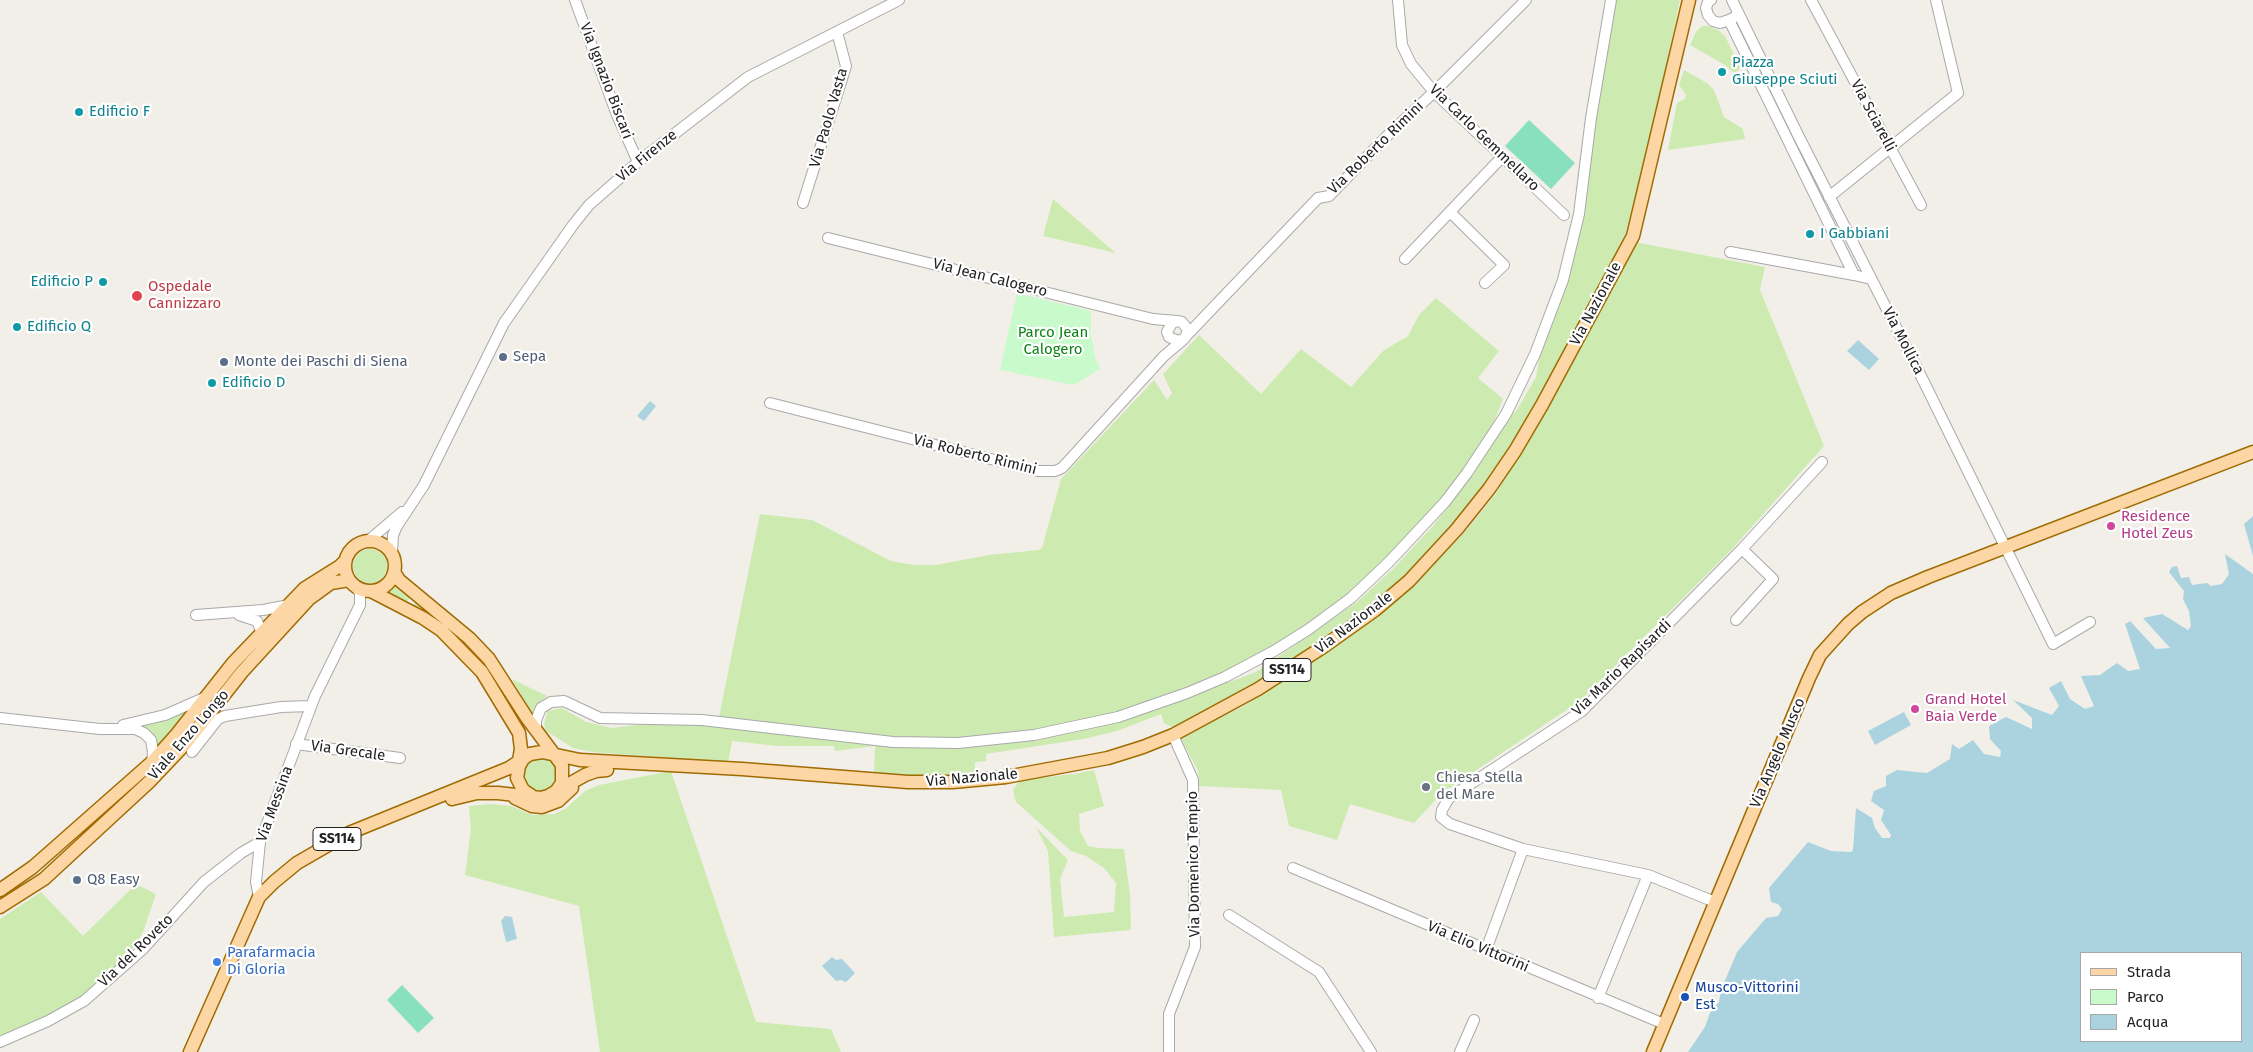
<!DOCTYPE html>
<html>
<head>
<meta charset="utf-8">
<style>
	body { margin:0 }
	#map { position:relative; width:2253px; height:1052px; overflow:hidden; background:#f2efe9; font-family:"Fira Sans",sans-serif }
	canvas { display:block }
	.legend { position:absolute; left:2080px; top:952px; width:162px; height:90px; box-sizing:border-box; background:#fff; border:1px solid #a7a7a7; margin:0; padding:6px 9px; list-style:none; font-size:15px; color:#222 }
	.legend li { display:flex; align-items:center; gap:10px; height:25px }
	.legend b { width:25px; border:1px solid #a7a7a7 }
</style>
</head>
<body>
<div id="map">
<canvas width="2253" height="1052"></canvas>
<ul class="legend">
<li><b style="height:6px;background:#fcd6a4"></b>Strada</li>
<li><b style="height:14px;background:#c8facc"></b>Parco</li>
<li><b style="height:14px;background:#aad3df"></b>Acqua</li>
</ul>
</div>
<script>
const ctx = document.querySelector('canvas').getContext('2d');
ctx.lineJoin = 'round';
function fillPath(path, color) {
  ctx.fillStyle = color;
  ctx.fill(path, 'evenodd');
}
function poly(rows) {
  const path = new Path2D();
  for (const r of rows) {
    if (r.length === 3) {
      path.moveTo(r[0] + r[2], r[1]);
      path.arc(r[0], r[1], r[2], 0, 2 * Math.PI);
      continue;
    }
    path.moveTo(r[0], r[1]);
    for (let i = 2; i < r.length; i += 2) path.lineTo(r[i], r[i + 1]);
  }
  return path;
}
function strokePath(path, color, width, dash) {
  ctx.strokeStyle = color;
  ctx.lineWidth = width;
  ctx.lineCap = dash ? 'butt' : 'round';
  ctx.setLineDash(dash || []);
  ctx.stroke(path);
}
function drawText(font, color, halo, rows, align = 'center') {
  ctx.font = font + ' "Fira Sans",sans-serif';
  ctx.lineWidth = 4.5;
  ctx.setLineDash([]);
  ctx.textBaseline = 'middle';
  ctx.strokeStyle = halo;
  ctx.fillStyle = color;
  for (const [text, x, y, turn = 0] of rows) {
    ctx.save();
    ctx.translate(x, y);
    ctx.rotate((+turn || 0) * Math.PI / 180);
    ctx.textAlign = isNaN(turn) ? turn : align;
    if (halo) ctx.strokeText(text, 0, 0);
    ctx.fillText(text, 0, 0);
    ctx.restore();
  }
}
const grass = poly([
	[1616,0,1680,0,1653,125,1626,232,1607,272,1539,399,1510,448,1481,490,1448,531,1406,575,1359,613,1283,667,1178,725,1172,727,1164,723,1161,714,1117,731,1083,739,986,754,986,761,975,762,975,774,924,776,874,773,875,746,835,751,834,746,777,746,732,741,728,762,592,752,573,748,546,731,544,725,547,711,562,708,586,722,612,728,654,723,699,724,861,742,1024,740,1235,680,1256,672,1357,602,1393,569,1433,526,1473,475,1506,421,1517,410,1536,377,1540,353,1564,291,1585,214,1595,119],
	[1702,26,1708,26,1718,30,1725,36,1740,67,1739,70,1734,73,1725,65,1690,45,1696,32],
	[1684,70,1707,83,1714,90,1724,117,1743,129,1745,139,1668,150,1677,103,1685,99,1686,95,1679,85],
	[1053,199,1116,253,1043,236],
	[1635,242,1765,267,1760,290,1824,446,1732,549,1580,701,1442,793,1414,823,1350,804,1337,840,1289,826,1281,790,1199,786,1198,771,1180,737,1244,706,1328,652,1377,616,1418,581,1464,533,1495,495,1546,409,1610,293],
	[1436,298,1499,351,1478,378,1503,399,1491,429,1465,470,1441,502,1398,549,1338,604,1270,650,1178,695,1081,724,986,738,900,739,719,717,760,514,812,520,891,561,914,565,936,565,989,555,1039,550,1042,548,1061,479,1154,380,1167,400,1172,393,1163,374,1199,335,1261,394,1301,349,1351,387,1384,350,1408,336,1419,315],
	[370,566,17],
	[395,586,410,597,407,602,386,592],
	[416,602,461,638,480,657,493,674,520,718,517,720,499,687,479,658,450,630,413,606],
	[512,679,547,696,537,704,532,714],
	[187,711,157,748,152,734,140,726],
	[540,775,17],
	[1094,770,1104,806,1079,814,1080,831,1088,846,1098,848,1124,849,1130,895,1131,930,1054,937,1048,851,1036,827,1068,860,1060,879,1064,917,1114,912,1116,883,1104,868,1086,856,1071,851,1016,802,1013,790,1020,780,1074,774],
	[671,771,756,1022,831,1029,841,1052,600,1052,579,906,465,875,471,829,469,806,490,804,511,806,532,815,554,814,565,809,585,791,599,785],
	[136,884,156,894,143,932,132,950,133,953,77,1000,46,1017,0,1037,0,919,41,892,83,936]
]);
const park = poly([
	[1017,293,1091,311,1091,335,1095,357,1100,369,1074,385,1000,370]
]);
const pitch = poly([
	[1529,120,1575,163,1551,189,1505,146],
	[402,985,434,1018,418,1033,387,1000]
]);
const water = poly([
	[1858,340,1879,359,1869,370,1847,351],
	[650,401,656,406,644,421,637,416],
	[2253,516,2253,556,2244,524],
	[2225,554,2253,574,2253,1052,1688,1052,1705,1027,1710,1013,1719,1002,1721,990,1737,952,1766,918,1778,916,1782,909,1778,904,1771,902,1769,888,1808,842,1831,851,1851,852,1853,850,1856,808,1872,818,1875,828,1882,838,1890,838,1891,835,1881,820,1884,810,1871,801,1874,791,1886,786,1886,776,1897,770,1927,773,1950,759,1952,744,1959,749,1973,740,1984,754,2000,757,2001,751,1990,739,1989,726,2006,717,2032,729,2032,718,2013,700,2052,715,2059,706,2049,688,2061,681,2070,699,2085,709,2094,706,2081,676,2100,675,2117,663,2128,671,2140,669,2125,624,2130,621,2156,649,2170,648,2143,618,2162,614,2188,630,2191,626,2189,611,2183,599,2184,591,2169,572,2172,567,2177,566,2181,578,2189,577,2192,585,2207,583,2211,586,2222,584,2229,574],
	[2082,953,2242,953,2242,1041,2082,1041],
	[1904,712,1911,725,1875,745,1868,731],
	[505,916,512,917,517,939,506,942,501,921],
	[832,957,836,960,842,959,855,973,846,982,841,980,836,981,822,966]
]);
const minor = poly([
	[575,0,617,115,638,162],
	[1398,0,1402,45,1411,64,1434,92,1564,215],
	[1711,0,1708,2,1706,8,1708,15,1713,21,1720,23,1729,20],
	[1732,0,1798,135,1924,382,2053,644,2090,622],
	[1811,0,1921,205],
	[1738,15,1729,20,1854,275,1871,279],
	[1829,197,1958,93,1936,0],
	[803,203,846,66,837,32],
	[1450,212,1504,265,1485,283],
	[828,238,1153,319,1177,321,1182,322,1188,330,1185,338,1178,341,1169,337,1167,332,1172,323,1177,321],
	[1730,252,1854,275],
	[1405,259,1502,157],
	[1187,335,1318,198,1329,196,1389,134,1434,92,1526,0],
	[770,403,1038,471,1055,471,1062,468,1164,356,1183,340],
	[368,541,402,512],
	[392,554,393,535,397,526,424,485,504,323,573,225,589,205,638,162,748,77,899,0],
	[196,615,263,610,289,605],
	[239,615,257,621,262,633],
	[1736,620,1773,579,1742,549],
	[0,718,100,729,135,729,144,733,151,740,153,752,152,762],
	[123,725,165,715,206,697],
	[536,731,536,720,541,708,551,702,564,701,600,718,702,720,893,742,958,743,1034,735,1118,717,1187,693,1225,677,1274,651,1309,629,1351,598,1389,562,1445,502,1467,473,1506,414,1535,354,1563,280,1579,214,1591,118,1611,0],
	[296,744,400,758],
	[192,752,218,719,225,716,281,707,311,706],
	[1293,868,1664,1024],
	[259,897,256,882,260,842,315,696,360,605,360,593,356,587],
	[1715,902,1648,875,1523,849,1450,824,1441,817,1442,810,1449,798,1582,711,1742,549,1822,462],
	[1229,915,1319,972,1371,1052],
	[1486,950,1523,849],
	[1598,998,1648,875],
	[0,1042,48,1021,84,1001,143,949,204,882,241,853,260,842],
	[1169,1052,1169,1014,1195,947,1193,780,1173,735],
	[1460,1052,1474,1020]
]);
const major = poly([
	[370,566,25],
	[394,572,399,580,469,638,489,659,527,718,562,765,562,783,555,793],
	[371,591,423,618,441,630,482,672,519,733,521,749,518,766],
	[523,759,519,766,517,778,523,790,532,796],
	[515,798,532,806,542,807,558,801,572,788],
	[452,799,477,793,498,793,541,798,548,796,585,775,596,771,607,770],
	[0,890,33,867,152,762,177,734,233,663,305,588,340,566,345,561],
	[0,907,44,879,149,782,186,743,242,672,309,599,331,583,349,580],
	[190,1052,259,897,274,882,297,863,349,833,509,768,530,754,542,752,580,760,742,769,908,782,953,782,1006,777,1108,758,1143,747,1173,735,1258,689,1323,647,1375,610,1409,581,1457,529,1489,489,1515,451,1542,405,1633,236,1689,0],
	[1653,1052,1809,678,1820,655,1848,624,1862,612,1891,593,1928,577,2253,452]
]);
const markers = [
	[1722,72,5,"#0f9aa8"],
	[79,112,5,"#0f9aa8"],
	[1810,234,5,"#0f9aa8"],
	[103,282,5,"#0f9aa8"],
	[137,296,6,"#e0444e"],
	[17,327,5,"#0f9aa8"],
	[503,357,5,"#5c6f8a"],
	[224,362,5,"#5c6f8a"],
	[212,383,5,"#0f9aa8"],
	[2111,526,5,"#d1479c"],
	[1915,709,5,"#d1479c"],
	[1426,787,5,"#6b7280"],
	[77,880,5,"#5c6f8a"],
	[217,962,5,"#3f7fe0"],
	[1685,997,5,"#1a4fb4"]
];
const shields = [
	[1287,670,48],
	[337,839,48]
];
const shieldNames = [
	["SS114",1287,670],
	["SS114",337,839]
];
const cultureNames = [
	["Piazza",1732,63],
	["Giuseppe Sciuti",1732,80],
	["Edificio F",89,112],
	["I Gabbiani",1820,234],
	["Edificio P",93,282,"right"],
	["Edificio Q",27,327],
	["Edificio D",222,383]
];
const streetNames = [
	["Via Ignazio Biscari",606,81,69],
	["Via Sciarelli",1873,116,62],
	["Via Paolo Vasta",829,118,-74],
	["Via Carlo Gemmellaro",1484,138,44],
	["Via Roberto Rimini",1376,148,-44],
	["Via Firenze",647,156,-39],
	["Via Jean Calogero",990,278,14],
	["Via Nazionale",1596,304,-62],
	["Via Mollica",1903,341,63],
	["Via Roberto Rimini",975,455,14],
	["Via Nazionale",1354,623,-37],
	["Via Mario Rapisardi",1622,668,-44],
	["Viale Enzo Longo",189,735,-49],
	["Via Grecale",348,751,8],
	["Via Angelo Musco",1778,753,-67],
	["Via Nazionale",972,778,-5],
	["Via Messina",275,804,-70],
	["Via Domenico Tempio",1194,864,-91],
	["Via Elio Vittorini",1478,947,23],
	["Via del Roveto",136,951,-44]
];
const healthNames = [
	["Ospedale",148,287],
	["Cannizzaro",148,304]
];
const parkNames = [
	["Parco Jean",1053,333],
	["Calogero",1053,350]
];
const serviceNames = [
	["Sepa",513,357],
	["Monte dei Paschi di Siena",234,362],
	["Q8 Easy",87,880]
];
const hotelNames = [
	["Residence",2121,517],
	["Hotel Zeus",2121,534],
	["Grand Hotel",1925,700],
	["Baia Verde",1925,717]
];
const worshipNames = [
	["Chiesa Stella",1436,778],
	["del Mare",1436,795]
];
const shopNames = [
	["Parafarmacia",227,953],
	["Di Gloria",227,970]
];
const transitNames = [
	["Musco-Vittorini",1695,988],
	["Est",1695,1005]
];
fillPath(grass, '#cdebb0');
fillPath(park, '#c8facc');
fillPath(pitch, '#88e0be');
fillPath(water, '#aad3df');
strokePath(minor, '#a9a9a9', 12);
strokePath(major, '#a06b00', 15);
strokePath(minor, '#fff', 10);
strokePath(major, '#fcd6a4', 12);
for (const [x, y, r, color] of markers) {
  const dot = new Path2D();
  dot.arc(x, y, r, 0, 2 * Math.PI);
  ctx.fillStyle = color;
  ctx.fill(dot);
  strokePath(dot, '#fff', 2);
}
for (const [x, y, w] of shields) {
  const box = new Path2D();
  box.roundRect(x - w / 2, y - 11.5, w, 23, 4);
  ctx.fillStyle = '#fff';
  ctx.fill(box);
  strokePath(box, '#222', 1);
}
drawText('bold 14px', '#222', null, shieldNames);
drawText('15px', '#0d838f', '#fff', cultureNames, 'left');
drawText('15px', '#222', '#fff', streetNames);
drawText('15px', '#be3a42', '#fff', healthNames, 'left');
drawText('15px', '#0c8416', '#fff', parkNames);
drawText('15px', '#4e5e75', '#fff', serviceNames, 'left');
drawText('15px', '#b23c85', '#fff', hotelNames, 'left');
drawText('15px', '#5b616d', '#fff', worshipNames, 'left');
drawText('15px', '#366cbe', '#fff', shopNames, 'left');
drawText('15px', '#164399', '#fff', transitNames, 'left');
</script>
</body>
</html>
